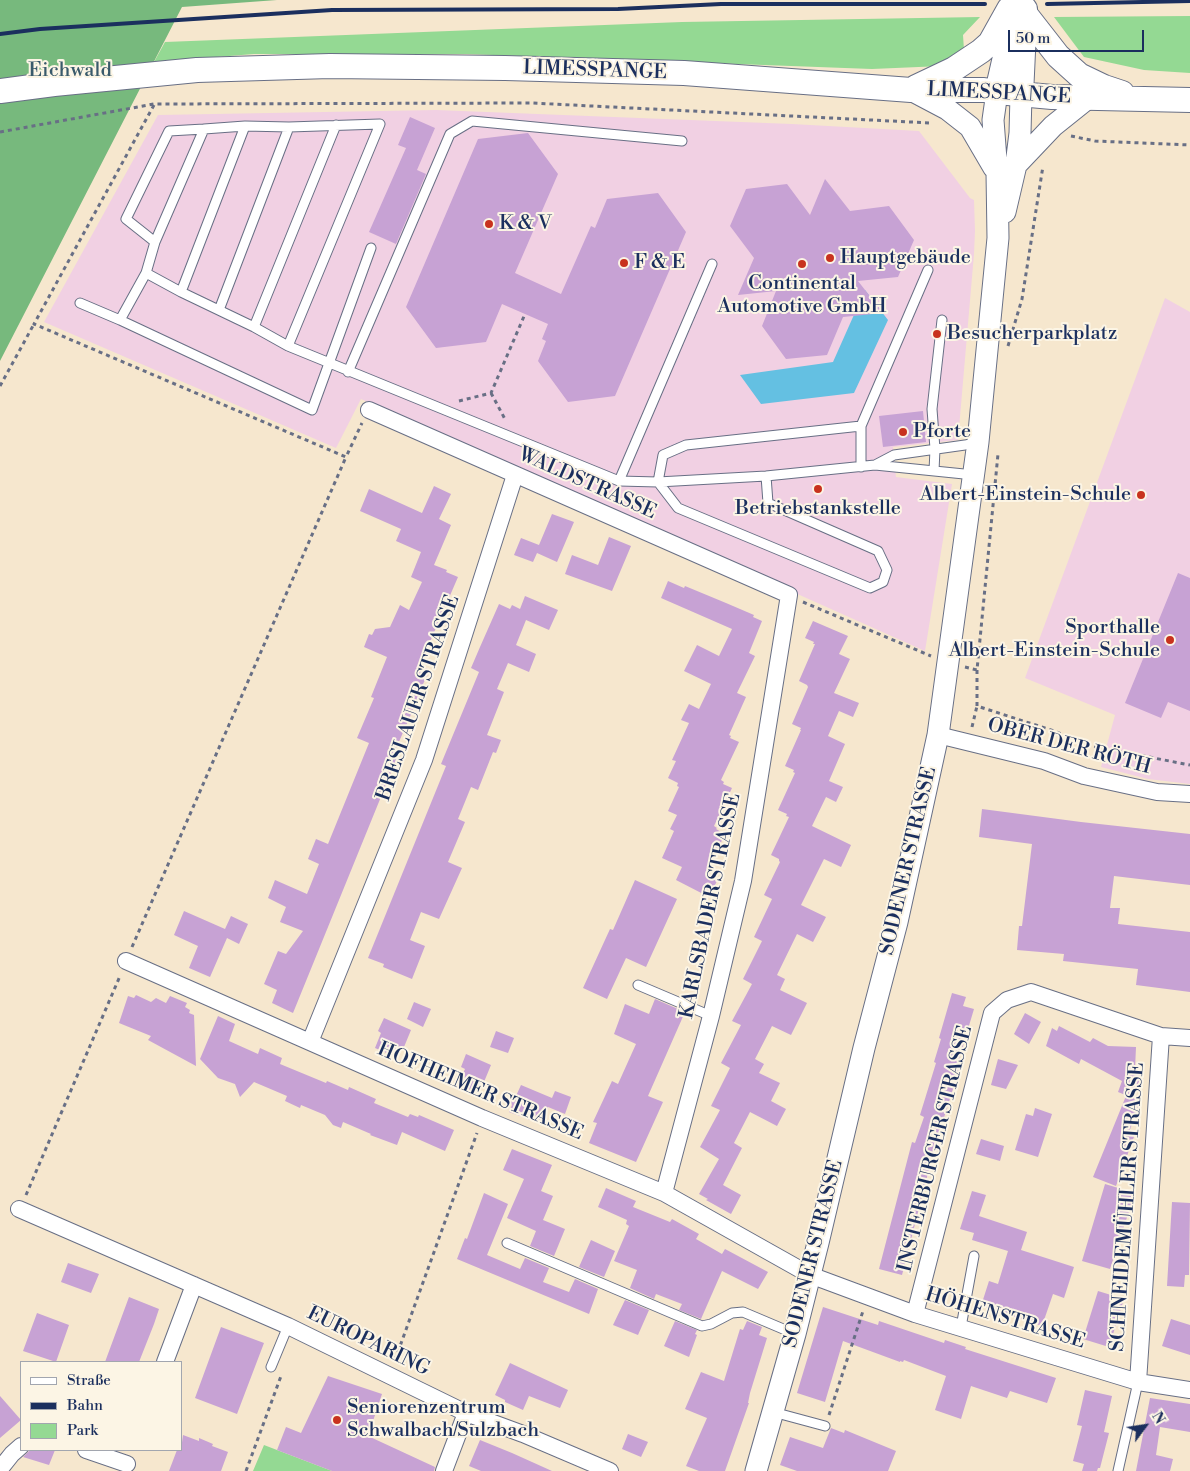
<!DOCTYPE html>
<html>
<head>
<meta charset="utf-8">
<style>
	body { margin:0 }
	#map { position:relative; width:1190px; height:1471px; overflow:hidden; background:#f6e7ce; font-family:"Libre Bodoni",serif }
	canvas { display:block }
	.legend { position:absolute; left:20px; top:1361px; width:162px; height:90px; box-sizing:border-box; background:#fcf5e5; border:1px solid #a2a6af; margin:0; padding:6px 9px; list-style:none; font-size:15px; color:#1b2f5e }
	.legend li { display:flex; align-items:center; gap:10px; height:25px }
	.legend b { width:25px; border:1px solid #a2a6af }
	.north { position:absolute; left:1120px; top:1401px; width:50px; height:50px; -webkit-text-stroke:4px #fcf5e5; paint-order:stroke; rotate:59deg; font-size:14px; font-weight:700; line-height:20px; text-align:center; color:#1b2f5e }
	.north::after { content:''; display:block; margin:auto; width:18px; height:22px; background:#1b2f5e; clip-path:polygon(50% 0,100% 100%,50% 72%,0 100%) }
	.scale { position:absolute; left:1008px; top:30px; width:136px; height:22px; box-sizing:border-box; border:2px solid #1b2f5e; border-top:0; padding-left:6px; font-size:15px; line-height:18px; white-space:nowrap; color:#1b2f5e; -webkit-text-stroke:4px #fcf5e5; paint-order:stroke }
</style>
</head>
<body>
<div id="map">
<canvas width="1190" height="1471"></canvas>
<ul class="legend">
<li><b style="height:6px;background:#fff"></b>Straße</li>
<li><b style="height:6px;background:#1b2f5e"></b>Bahn</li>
<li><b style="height:14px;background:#94d993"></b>Park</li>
</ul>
<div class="north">N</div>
<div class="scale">50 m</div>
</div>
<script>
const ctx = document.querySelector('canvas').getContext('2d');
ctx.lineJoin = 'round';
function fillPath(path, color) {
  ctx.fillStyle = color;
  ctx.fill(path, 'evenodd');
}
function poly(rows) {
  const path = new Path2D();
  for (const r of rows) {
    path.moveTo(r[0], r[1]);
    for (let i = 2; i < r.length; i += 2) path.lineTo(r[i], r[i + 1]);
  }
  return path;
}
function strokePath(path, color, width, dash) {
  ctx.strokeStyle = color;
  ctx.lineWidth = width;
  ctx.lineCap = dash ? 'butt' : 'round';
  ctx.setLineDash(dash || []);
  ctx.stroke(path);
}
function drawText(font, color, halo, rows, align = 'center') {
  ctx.font = font + ' "Libre Bodoni",serif';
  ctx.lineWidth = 4;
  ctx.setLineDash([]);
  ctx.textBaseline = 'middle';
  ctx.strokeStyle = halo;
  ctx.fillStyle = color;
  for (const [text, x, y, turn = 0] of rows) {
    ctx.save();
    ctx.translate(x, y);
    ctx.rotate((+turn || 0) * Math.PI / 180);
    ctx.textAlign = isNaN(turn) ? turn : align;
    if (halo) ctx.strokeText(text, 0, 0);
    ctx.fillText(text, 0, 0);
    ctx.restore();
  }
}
const built = poly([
	[436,110,792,124,919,131,970,198,974,200,975,231,974,254,958,440,893,447,896,477,952,484,925,651,361,399,336,448,44,322,158,115],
	[1165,298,1190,312,1190,784,1148,779,1101,767,1115,715,1025,678]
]);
const green = poly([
	[1190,16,1190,73,1144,70,1084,57,1054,17],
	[980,17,963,35,964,50,942,66,872,69,466,54,254,54,154,62,165,42,682,22],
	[264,1445,277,1450,332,1471,253,1471]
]);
const forest = poly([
	[0,0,277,0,182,7,0,361]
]);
const water = poly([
	[865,290,888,320,854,393,761,404,740,375,833,362]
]);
const building = poly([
	[410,117,435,128,417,170,426,174,396,244,369,232,406,148,398,145],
	[528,133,558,174,515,273,561,294,591,226,595,228,607,199,658,193,686,232,615,396,568,402,538,361,546,341,542,339,548,324,502,304,486,342,436,348,406,307,478,139],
	[825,179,850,211,889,206,914,240,898,277,858,281,883,313,843,317,827,355,786,359,762,326,776,291,738,295,754,258,730,226,746,189,787,184,810,215],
	[923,411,926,442,883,447,879,416],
	[434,486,451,494,439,519,451,525,434,565,447,570,446,572,458,577,420,665,430,670,421,688,427,691,420,705,416,703,394,753,398,755,293,1013,272,1003,277,990,264,984,278,951,286,954,303,931,280,922,286,907,268,898,275,880,307,894,319,864,308,859,316,839,328,844,369,743,357,738,374,698,371,697,387,657,364,647,369,634,372,635,375,629,390,627,400,605,409,610,422,582,411,577,421,552,396,541,401,529,360,511,369,489,422,513],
	[552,514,574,522,557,562,537,553,533,562,514,555,521,538,539,545],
	[609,537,631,546,612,591,565,574,572,555,598,565],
	[1178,573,1190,578,1190,711,1168,702,1161,718,1125,703],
	[668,581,684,588,685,586,726,603,754,615,753,617,762,621,749,653,755,656,737,693,746,697,729,735,731,736,730,738,739,742,721,780,724,782,723,784,732,788,714,826,717,828,716,829,725,834,707,872,710,873,709,875,718,879,709,897,676,880,682,867,662,858,674,831,670,829,677,815,668,811,679,787,677,786,678,783,668,778,676,761,672,760,689,723,681,720,689,704,699,709,711,684,684,671,697,645,719,656,732,629,661,598],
	[525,596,558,610,549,630,526,620,516,645,536,654,529,672,508,663,497,689,504,692,487,735,501,740,496,753,493,752,478,790,471,787,458,819,465,822,448,862,462,868,439,919,421,912,410,940,425,946,412,979,383,967,384,964,368,958,446,766,441,764,479,672,471,668,480,647,499,604,510,609,512,605,520,609],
	[813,621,848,636,839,654,850,659,834,693,859,703,853,717,839,711,828,736,845,744,829,781,843,787,836,802,826,797,812,826,851,845,841,867,824,859,801,905,826,917,813,942,797,934,777,975,785,979,780,990,807,1003,791,1035,772,1026,755,1059,764,1064,759,1073,780,1083,771,1101,786,1109,777,1126,750,1112,734,1143,742,1148,723,1185,741,1195,731,1214,706,1200,708,1199,699,1194,719,1159,700,1147,720,1110,711,1106,730,1068,721,1063,741,1025,732,1021,752,984,743,979,762,941,754,937,772,899,764,895,780,862,779,861,779,859,771,855,789,817,786,816,787,814,778,810,795,773,793,772,794,770,785,766,801,730,800,730,801,728,792,724,808,687,807,685,799,681,815,644,813,644,814,642,805,638],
	[982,809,1081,822,1190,834,1190,885,1114,876,1110,908,1120,908,1118,924,1190,932,1190,992,1136,985,1138,969,1063,961,1064,954,1017,950,1019,926,1022,926,1032,844,979,837],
	[635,880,677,899,646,967,626,958,607,999,583,988,610,929,613,930],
	[184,911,225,929,231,916,248,924,239,944,227,938,210,977,189,968,198,946,174,935],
	[952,993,966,997,963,1006,974,1009,956,1069,959,1070,934,1149,936,1149,931,1170,929,1169,902,1275,879,1269,912,1142,915,1143,924,1117,920,1115,936,1063,934,1062,941,1039,939,1038],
	[136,995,151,1002,156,998,166,1003,170,996,187,1003,185,1007,190,1010,189,1013,194,1015,196,1066,148,1040,151,1036,119,1023,128,996,134,998],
	[655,999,685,1012,648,1096,663,1102,636,1162,589,1143,597,1123,593,1122,612,1081,618,1084,636,1044,614,1034,625,1004,649,1014],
	[414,1002,431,1009,423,1027,407,1019],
	[1025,1013,1041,1022,1029,1044,1014,1034],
	[218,1016,235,1024,229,1041,258,1054,260,1048,282,1058,280,1064,326,1083,327,1081,348,1090,349,1087,376,1099,374,1103,408,1117,410,1114,418,1117,419,1115,454,1130,445,1151,402,1132,397,1145,370,1135,371,1134,343,1122,341,1128,333,1125,325,1115,301,1105,300,1108,285,1101,287,1096,254,1082,240,1097,235,1084,218,1078,200,1059],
	[384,1018,411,1030,404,1047,401,1046,396,1057,375,1048,381,1033,378,1031],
	[1059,1026,1090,1042,1093,1038,1108,1046,1136,1047,1135,1069,1142,1073,1133,1098,1141,1101,1129,1132,1135,1134,1116,1186,1093,1177,1126,1096,1133,1098,1118,1092,1122,1081,1081,1059,1079,1064,1046,1046,1052,1028,1057,1031],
	[496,1031,514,1038,508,1053,490,1047],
	[466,1054,491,1065,479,1094,458,1084,465,1069,461,1067],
	[998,1059,1018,1065,1006,1089,991,1085],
	[521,1085,552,1098,555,1091,571,1097,565,1114,548,1107,541,1124,509,1112,512,1105,509,1098,516,1096],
	[1035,1108,1052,1114,1038,1157,1015,1150,1026,1114,1033,1116],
	[981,1139,1004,1146,1000,1161,976,1154],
	[512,1149,552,1165,541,1191,553,1196,543,1220,565,1229,554,1256,530,1246,536,1231,507,1218,524,1179,503,1170],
	[1105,1184,1135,1193,1110,1269,1082,1261],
	[606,1188,636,1201,633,1207,670,1222,672,1219,699,1234,696,1239,722,1254,725,1249,768,1272,758,1289,722,1271,701,1319,679,1310,682,1304,656,1294,654,1299,630,1288,637,1270,614,1261,629,1226,626,1224,627,1220,598,1207],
	[972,1191,986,1195,979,1216,1027,1232,1021,1250,1074,1267,1064,1298,1053,1294,1042,1326,981,1306,989,1281,998,1284,1008,1251,972,1240,974,1233,960,1229],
	[484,1193,508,1204,487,1255,520,1269,525,1258,549,1268,543,1282,569,1292,575,1279,598,1289,589,1314,457,1259,465,1238,467,1239],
	[1172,1202,1190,1203,1189,1275,1185,1275,1184,1287,1167,1286],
	[591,1240,615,1251,604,1277,579,1267],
	[68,1263,99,1274,91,1293,61,1282],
	[1098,1291,1124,1299,1109,1347,1083,1339],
	[129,1297,159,1309,154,1324,139,1362,105,1362],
	[625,1300,649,1310,638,1335,613,1325],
	[823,1307,878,1325,879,1321,944,1343,945,1340,966,1347,965,1349,1056,1378,1047,1403,1010,1391,1007,1398,971,1386,961,1419,935,1410,946,1376,904,1360,903,1362,900,1361,900,1362,843,1341,825,1402,797,1393],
	[37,1313,69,1325,56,1362,23,1351],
	[1171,1319,1190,1325,1190,1355,1162,1346],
	[675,1321,697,1330,695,1334,697,1335,689,1357,664,1346],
	[747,1321,762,1327,759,1335,767,1338,750,1393,748,1403,749,1403,725,1471,699,1471,686,1466,707,1418,685,1409,701,1372,724,1381,740,1329,743,1330],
	[221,1327,264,1343,237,1414,195,1398],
	[510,1363,568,1390,560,1408,529,1396,523,1410,505,1402,505,1400,495,1395],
	[328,1376,382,1394,368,1436,435,1467,434,1471,332,1471,277,1450,286,1427,301,1433],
	[1085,1390,1112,1396,1104,1432,1109,1433,1100,1468,1098,1468,1097,1471,1082,1471,1084,1464,1073,1461,1082,1426,1077,1425],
	[0,1396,21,1420,0,1438],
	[1150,1398,1190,1404,1190,1432,1160,1427,1156,1455,1173,1459,1170,1471,1136,1471],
	[831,1428,844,1433,845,1430,896,1451,888,1471,797,1471,780,1465,790,1437,823,1448],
	[628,1434,648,1442,641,1457,622,1449],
	[183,1435,199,1441,199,1438,213,1444,212,1446,228,1452,221,1471,169,1471,177,1450,181,1450],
	[480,1440,512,1453,552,1471,481,1471,469,1466],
	[30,1450,55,1450,49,1465,23,1457]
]);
const path = poly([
	[154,105,34,324,346,457,362,423],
	[0,132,154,104,532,103,931,123],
	[1071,136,1095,141,1190,145],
	[1008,346,1022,299,1043,166],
	[0,386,34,324],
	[491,393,506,421],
	[459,401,491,393,525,314],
	[803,602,931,656],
	[965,667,977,670,998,454],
	[977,670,977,706,1054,731,1092,746,1190,765],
	[972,727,977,706],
	[132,947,346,457],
	[26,1195,120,976],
	[395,1360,477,1133],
	[829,1415,863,1311],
	[246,1471,281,1376]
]);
const service = poly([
	[155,242,126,219,169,131,204,129],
	[146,273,120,320,312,410,371,248],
	[181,292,245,126],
	[80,303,120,320],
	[219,310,289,127],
	[254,327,336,125],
	[288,346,380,124,289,127,245,126,204,129,155,242,146,273,181,292,254,327,288,346,619,481,658,482,766,476,875,465,974,475],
	[348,372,450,134,472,121,682,141],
	[875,465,894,455,965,445,977,442],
	[861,467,861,426,928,270],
	[934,471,935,449,932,409,942,320],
	[766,476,768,503,878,551,887,570,883,582,870,588,678,508,658,482,663,455,686,445,861,426],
	[619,481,712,264],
	[638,985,711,1016],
	[507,1243,702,1326,711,1324,732,1313,743,1312,795,1334],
	[961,1327,974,1256],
	[271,1367,288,1326],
	[773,1412,825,1426],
	[1118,1471,1138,1382]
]);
const minor = poly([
	[369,410,789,595,743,881,711,1016,664,1193],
	[938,735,1044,761,1084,776,1157,792,1190,794],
	[126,961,482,1118,664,1193,810,1275,915,1314,1138,1382,1190,1390],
	[310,1042,424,760,515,475],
	[19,1209,288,1326,466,1413,523,1434,610,1471],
	[915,1314,992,1013,1007,1000,1031,992,1161,1036,1190,1038],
	[165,1362,194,1285],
	[1138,1382,1161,1036],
	[86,1450,127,1464],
	[0,1469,12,1454,21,1446],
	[444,1471,466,1413]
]);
const tertiary = poly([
	[911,90,947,109,970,127,994,168],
	[1016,165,1053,126,1088,98],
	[1005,212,1016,165,1020,133,1021,95],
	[756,1471,795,1334,818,1243,864,1048,897,922,938,735,978,442,998,238,997,173,993,120,997,92]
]);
const secondary = poly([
	[1026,15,1058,56,1079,75,1104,87,1122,93],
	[916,87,954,69,981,51,990,43,1009,9],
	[0,91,54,84,197,70,330,66,505,68,684,73,911,90,984,90,997,92,1052,97,1190,100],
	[997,92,1005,57,1008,17],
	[1021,95,1025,9]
]);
const rail = poly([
	[1047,4,1190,1],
	[0,34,40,29,332,10,618,9,721,4,985,4]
]);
const markers = [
	[489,224,5,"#c8321e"],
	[830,258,5,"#c8321e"],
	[624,263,5,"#c8321e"],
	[802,264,5,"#c8321e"],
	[937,334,5,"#c8321e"],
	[903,432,5,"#c8321e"],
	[818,489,5,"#c8321e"],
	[1141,495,5,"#c8321e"],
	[1170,640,5,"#c8321e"],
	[337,1420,5,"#c8321e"]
];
const parkNames = [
	["Eichwald",70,71]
];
const streetNames = [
	["LIMESSPANGE",595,71,2],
	["LIMESSPANGE",999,94,3],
	["WALDSTRASSE",587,484,24],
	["BRESLAUER STRASSE",419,698,-71],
	["OBER DER RÖTH",1069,747,15],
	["SODENER STRASSE",909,861,-77],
	["KARLSBADER STRASSE",711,906,-78],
	["HOFHEIMER STRASSE",480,1092,23],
	["INSTERBURGER STRASSE",936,1149,-76],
	["SCHNEIDEMÜHLER STRASSE",1128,1207,-86],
	["SODENER STRASSE",814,1254,-76],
	["HÖHENSTRASSE",1005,1319,17],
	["EUROPARING",368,1342,26]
];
const poiNames = [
	["K & V",499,224],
	["Hauptgebäude",840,258],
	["F & E",634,263],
	["Continental",802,284,"center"],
	["Automotive GmbH",802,307,"center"],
	["Besucherparkplatz",947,334],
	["Pforte",913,432],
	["Albert-Einstein-Schule",1131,495,"right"],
	["Betriebstankstelle",818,509,"center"],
	["Sporthalle",1160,628,"right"],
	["Albert-Einstein-Schule",1160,651,"right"],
	["Seniorenzentrum",347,1408],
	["Schwalbach/Sulzbach",347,1431]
];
fillPath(built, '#f1d0e3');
fillPath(green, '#94d993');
fillPath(forest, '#77b97d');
fillPath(water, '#64c0e2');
fillPath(building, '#c7a2d4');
strokePath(service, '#686f85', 11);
strokePath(minor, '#686f85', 18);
strokePath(tertiary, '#686f85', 23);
strokePath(secondary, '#686f85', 26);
strokePath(path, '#686f85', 3, [4, 4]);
strokePath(service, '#fff', 9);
strokePath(minor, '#fff', 16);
strokePath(tertiary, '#fff', 21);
strokePath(secondary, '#fff', 24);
strokePath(rail, '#1b2f5e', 4);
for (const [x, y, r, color] of markers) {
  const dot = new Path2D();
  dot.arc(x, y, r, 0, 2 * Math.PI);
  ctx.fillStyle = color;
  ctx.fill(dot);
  strokePath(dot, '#fcf5e5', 2);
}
drawText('20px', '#395a6b', '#fcf5e5', parkNames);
drawText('20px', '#1b2f5e', '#fcf5e5', streetNames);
drawText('20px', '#1b2f5e', '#fcf5e5', poiNames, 'left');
</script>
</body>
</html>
